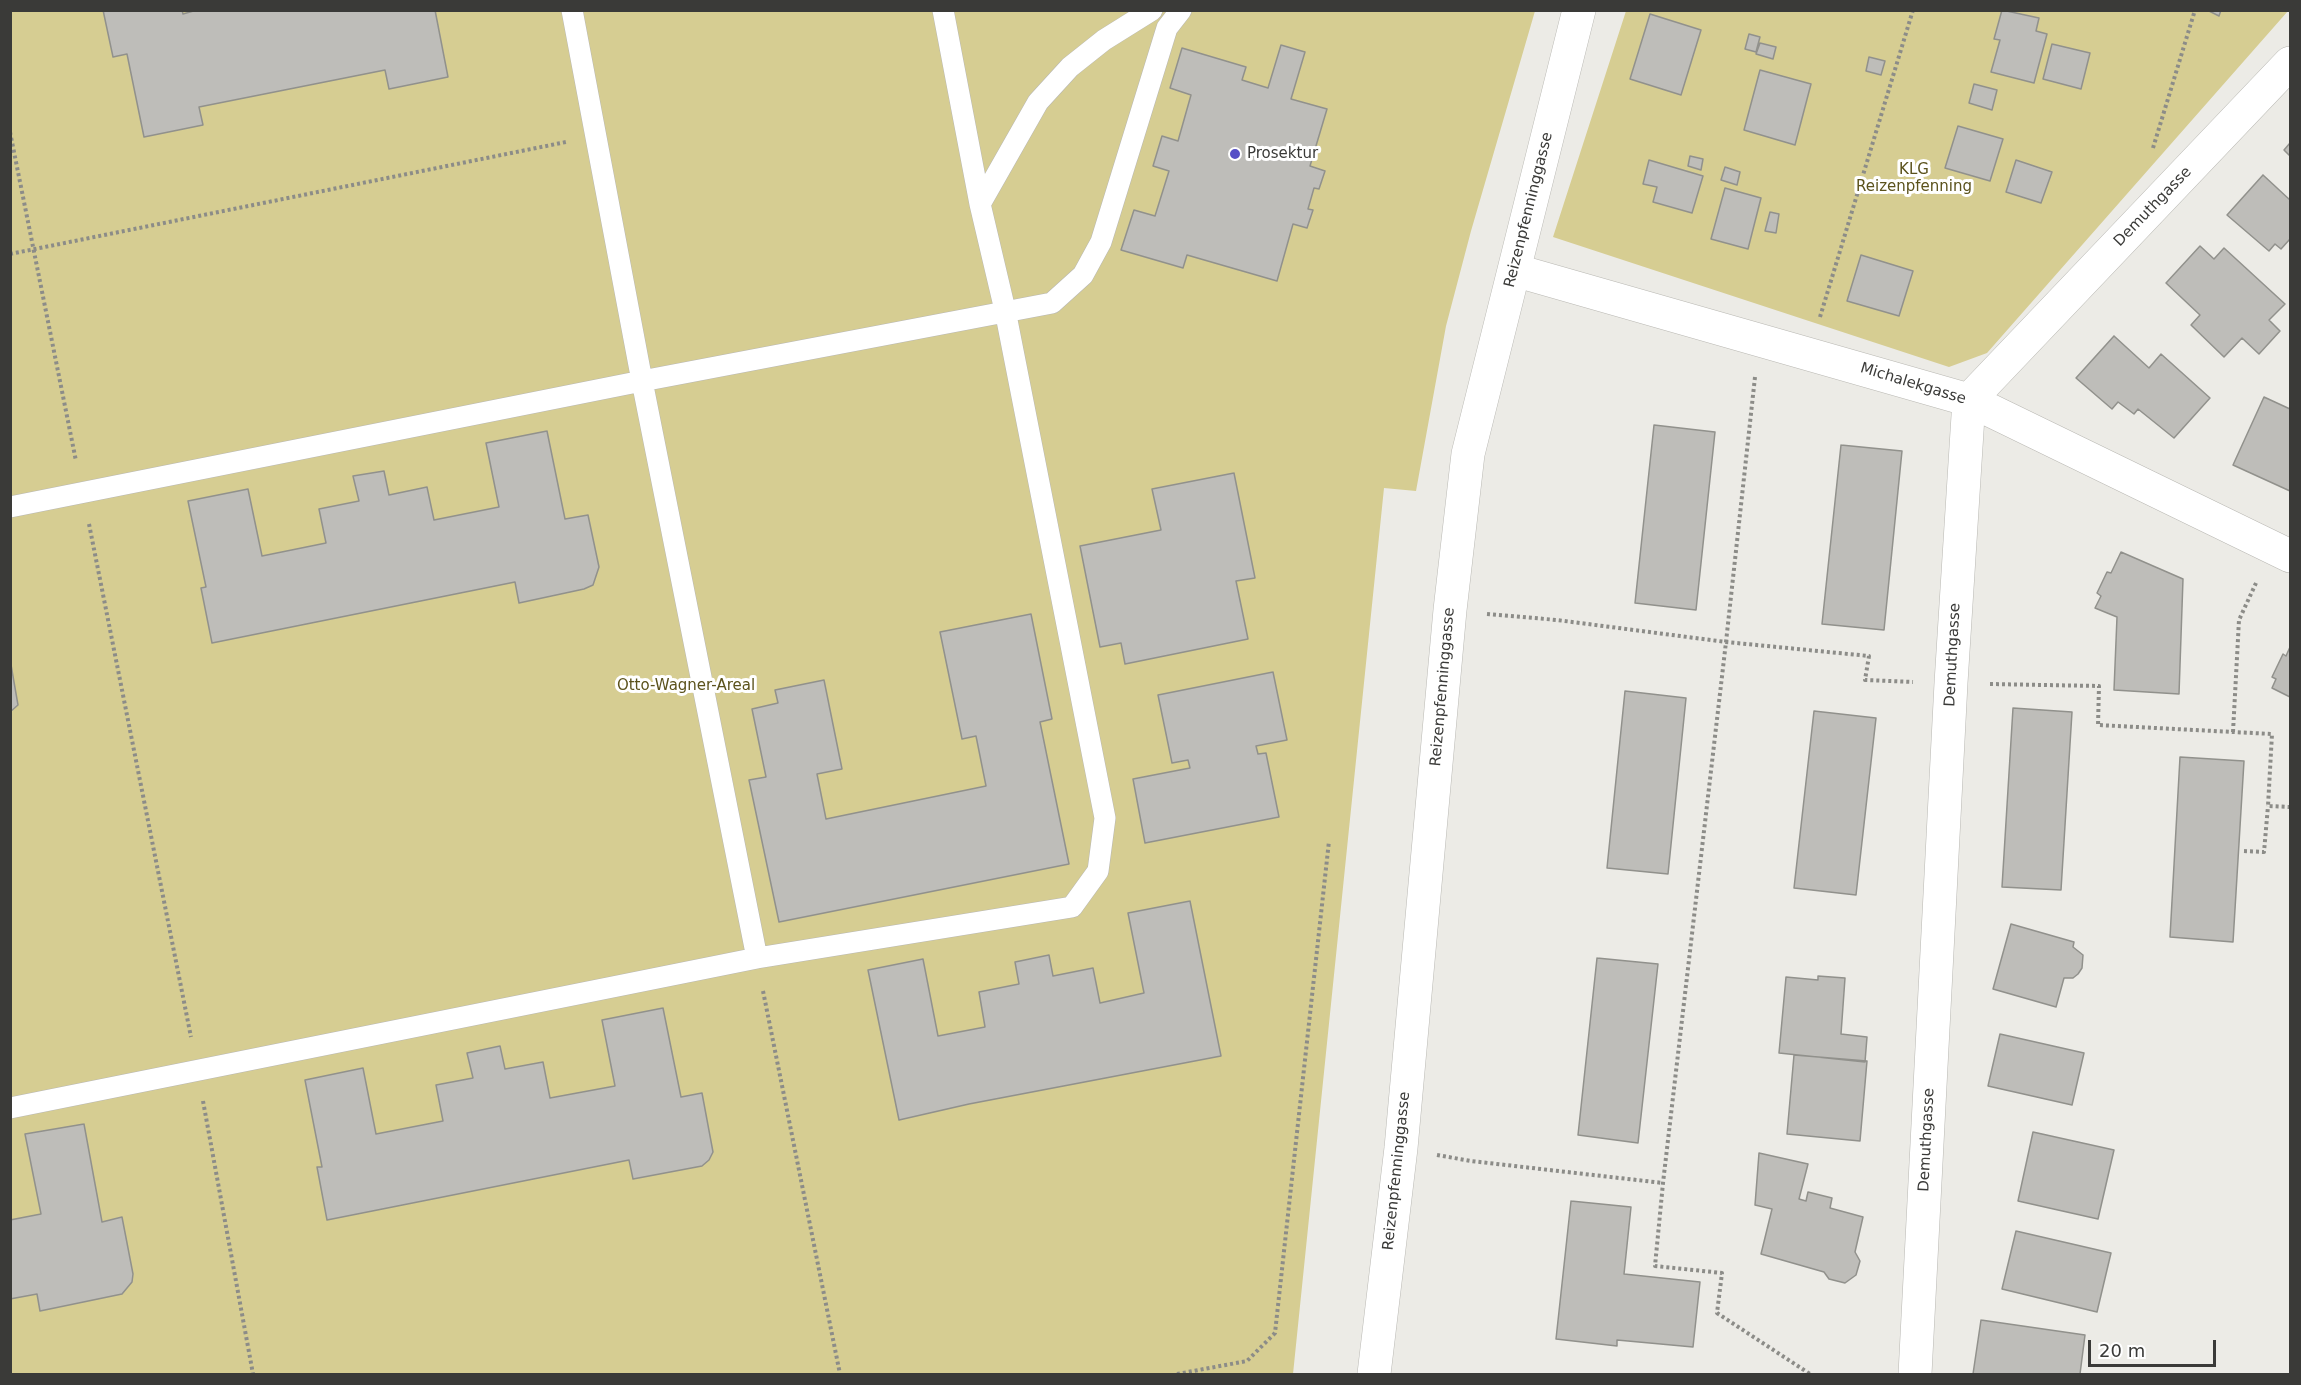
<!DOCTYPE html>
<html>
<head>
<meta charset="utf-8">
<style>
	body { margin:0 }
	#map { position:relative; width:2301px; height:1385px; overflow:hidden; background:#ecebe6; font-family:"DejaVu Sans",sans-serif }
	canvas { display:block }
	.frame { position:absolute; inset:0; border:12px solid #3a3a38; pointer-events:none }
	.scale { position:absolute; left:2088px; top:1340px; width:128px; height:27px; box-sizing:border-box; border:3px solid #3a3a38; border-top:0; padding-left:8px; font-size:18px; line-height:21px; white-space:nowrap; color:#3a3a38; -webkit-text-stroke:4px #fff; paint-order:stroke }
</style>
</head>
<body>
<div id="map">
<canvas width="2301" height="1385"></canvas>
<div class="frame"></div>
<div class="scale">20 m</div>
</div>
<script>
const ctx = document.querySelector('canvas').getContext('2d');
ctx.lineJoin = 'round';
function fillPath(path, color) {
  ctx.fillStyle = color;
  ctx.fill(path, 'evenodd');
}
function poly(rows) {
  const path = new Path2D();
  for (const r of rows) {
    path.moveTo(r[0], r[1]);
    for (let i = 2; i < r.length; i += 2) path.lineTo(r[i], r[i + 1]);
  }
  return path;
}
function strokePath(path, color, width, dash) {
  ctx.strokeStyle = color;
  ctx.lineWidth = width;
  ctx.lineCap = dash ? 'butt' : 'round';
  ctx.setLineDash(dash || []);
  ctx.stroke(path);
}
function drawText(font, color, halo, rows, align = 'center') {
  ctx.font = font + ' "DejaVu Sans",sans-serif';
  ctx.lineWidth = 6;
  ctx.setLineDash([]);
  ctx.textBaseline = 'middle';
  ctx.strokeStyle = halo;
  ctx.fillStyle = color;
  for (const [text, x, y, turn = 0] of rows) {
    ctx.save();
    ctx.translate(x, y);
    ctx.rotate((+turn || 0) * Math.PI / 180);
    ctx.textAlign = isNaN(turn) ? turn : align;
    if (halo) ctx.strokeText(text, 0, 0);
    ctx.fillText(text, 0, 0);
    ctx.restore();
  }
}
const green = poly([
	[10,11,1535,11,1471,231,1446,326,1416,491,1384,488,1293,1374,11,1374],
	[1626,11,2288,11,1987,353,1949,367,1553,237]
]);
const building = poly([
	[103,10,182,10,183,14,197,10,435,10,448,77,389,89,385,70,199,107,203,125,144,137,127,54,113,57,103,10],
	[2002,10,2039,18,2036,31,2047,34,2034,83,1991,72,2000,40,1994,39,2002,10],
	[2207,10,2221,10,2219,16,2207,10],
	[1650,14,1701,30,1681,95,1630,79,1650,14],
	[1749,34,1760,37,1756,52,1745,49,1749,34],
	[1760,43,1776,47,1773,59,1756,54,1760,43],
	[2052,44,2090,53,2081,89,2043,79,2052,44],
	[1281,45,1305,52,1291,99,1327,109,1310,166,1325,171,1319,189,1314,188,1308,209,1313,210,1307,228,1293,224,1277,281,1187,255,1183,268,1121,250,1134,210,1155,216,1169,171,1153,166,1162,136,1178,141,1191,95,1170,88,1182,48,1246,67,1242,80,1268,88,1281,45],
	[1869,57,1885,61,1881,75,1866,71,1869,57],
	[1760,70,1811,84,1795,145,1744,130,1760,70],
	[1974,84,1997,90,1992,110,1969,103,1974,84],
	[1958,126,2003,139,1990,181,1945,168,1958,126],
	[2290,143,2290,156,2284,150,2290,143],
	[1690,156,1703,159,1701,170,1688,166,1690,156],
	[1649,160,1703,176,1692,213,1653,202,1657,187,1643,184,1649,160],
	[2016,160,2052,172,2041,203,2006,192,2016,160],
	[1725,167,1740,172,1737,185,1721,180,1725,167],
	[2263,175,2290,200,2290,239,2281,249,2275,244,2269,251,2227,215,2263,175],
	[1725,188,1761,198,1748,249,1711,239,1725,188],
	[1770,212,1779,214,1776,233,1765,231,1770,212],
	[2200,246,2214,259,2224,248,2285,304,2269,320,2280,331,2259,354,2242,338,2224,357,2191,325,2200,315,2166,283,2200,246],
	[1861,255,1913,271,1899,316,1847,301,1861,255],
	[2114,336,2149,368,2161,354,2210,398,2174,438,2138,409,2134,414,2118,402,2112,409,2076,378,2114,336],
	[2264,397,2290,409,2290,491,2233,465,2264,397],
	[1654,425,1715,432,1696,610,1635,603,1654,425],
	[547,431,565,519,588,515,599,567,593,585,584,589,519,603,515,582,212,643,201,588,206,587,188,501,248,489,262,556,326,543,319,509,359,501,353,476,384,471,389,495,427,487,434,520,499,507,486,443,547,431],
	[1841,445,1902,451,1884,630,1822,624,1841,445],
	[1234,473,1255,578,1236,581,1248,639,1125,664,1121,643,1100,647,1080,546,1161,530,1152,489,1234,473],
	[2121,552,2183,579,2179,694,2114,690,2117,617,2095,608,2101,596,2097,593,2107,572,2111,573,2121,552],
	[1031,614,1052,719,1040,722,1069,864,779,922,749,780,766,777,752,709,778,703,775,690,824,680,842,769,817,774,826,819,986,786,976,736,962,739,940,632,1031,614],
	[2290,647,2290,697,2272,688,2276,679,2272,677,2283,654,2286,656,2290,647],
	[10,659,18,705,10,712,10,659],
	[1273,672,1287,740,1256,746,1258,754,1266,753,1279,817,1145,843,1133,779,1190,768,1188,760,1172,763,1158,695,1273,672],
	[1625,691,1686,698,1668,874,1607,868,1625,691],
	[2013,708,2072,712,2061,890,2002,887,2013,708],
	[1814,711,1876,718,1856,895,1794,888,1814,711],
	[2180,757,2244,761,2233,942,2170,937,2180,757],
	[1190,901,1221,1056,969,1104,899,1120,868,970,923,959,938,1036,985,1027,979,992,1019,984,1015,962,1049,955,1053,976,1093,968,1100,1003,1144,993,1128,913,1190,901],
	[2011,924,2074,942,2073,947,2083,955,2082,968,2078,974,2073,978,2064,978,2056,1007,1993,989,2011,924],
	[1597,958,1658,964,1638,1143,1578,1135,1597,958],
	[1818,976,1845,978,1841,1034,1867,1037,1865,1062,1779,1053,1786,977,1818,980,1818,976],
	[663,1008,681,1097,702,1093,713,1152,709,1160,702,1166,633,1179,629,1160,327,1220,317,1167,322,1167,305,1080,363,1068,376,1134,443,1121,436,1085,473,1078,467,1053,500,1046,505,1069,543,1062,550,1098,615,1086,602,1020,663,1008],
	[2000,1034,2084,1053,2072,1105,1988,1086,2000,1034],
	[1794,1055,1867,1061,1860,1141,1787,1134,1794,1055],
	[84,1124,102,1222,122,1217,133,1274,132,1282,122,1294,40,1311,37,1294,10,1299,10,1220,41,1214,25,1134,84,1124],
	[2033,1132,2114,1150,2098,1219,2018,1201,2033,1132],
	[1759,1153,1808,1164,1799,1199,1806,1201,1808,1192,1832,1198,1830,1208,1863,1217,1855,1252,1860,1261,1856,1275,1845,1283,1829,1279,1824,1272,1761,1254,1772,1209,1755,1205,1759,1153],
	[1571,1201,1631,1207,1624,1274,1700,1282,1693,1347,1617,1340,1617,1346,1556,1339,1571,1201],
	[2016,1231,2111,1253,2097,1312,2002,1289,2016,1231],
	[1981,1320,2085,1335,2080,1374,1973,1374,1981,1320]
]);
const path = poly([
	[10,132,76,461],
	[2153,148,2195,10],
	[10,254,566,142],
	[1820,317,1913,10],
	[1755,377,1726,642,1663,1183,1655,1266,1722,1273,1717,1313,1810,1374],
	[89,524,191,1037],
	[1487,614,1557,620,1726,642,1869,656,1865,680,1913,682],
	[1990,684,2099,686,2098,725,2272,734,2268,806,2290,807],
	[2233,732,2239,620,2256,583],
	[2244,851,2264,852,2268,806],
	[763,991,840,1374],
	[203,1101,253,1374],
	[1437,1155,1471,1161,1663,1183],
	[1177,1374,1247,1361,1275,1333,1329,841]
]);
const service = poly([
	[572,10,642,381,757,958],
	[980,204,1038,102,1070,67,1104,40,1152,10],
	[10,507,642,381,1052,303,1083,275,1101,242,1167,28,1181,10],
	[10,1108,757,958,1072,907,1098,871,1105,818,1005,310,980,204,943,10]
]);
const minor = poly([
	[1514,270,1969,400,2290,556],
	[1374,1374,1401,1148,1450,610,1468,454,1579,10],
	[1915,1374,1951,683,1969,400,2290,63]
]);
const markers = [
	[1235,154,6,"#554ec6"]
];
const poiNames = [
	["Prosektur",1247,154]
];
const parkNames = [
	["KLG",1914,170],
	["Reizenpfenning",1914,187],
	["Otto-Wagner-Areal",686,686]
];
const streetNames = [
	["Demuthgasse",2153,207,-46],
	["Reizenpfenninggasse",1529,210,-76],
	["Michalekgasse",1913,384,17],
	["Demuthgasse",1953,655,-87],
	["Reizenpfenninggasse",1443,687,-85],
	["Demuthgasse",1927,1140,-87],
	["Reizenpfenninggasse",1397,1171,-84]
];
fillPath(green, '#d6cd92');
fillPath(building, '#bebdb9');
strokePath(building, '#91918c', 1.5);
strokePath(service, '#b9b8b3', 22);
strokePath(minor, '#b9b8b3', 34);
strokePath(path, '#8c8c88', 4, [3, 3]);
strokePath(service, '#fff', 21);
strokePath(minor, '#fff', 33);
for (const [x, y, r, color] of markers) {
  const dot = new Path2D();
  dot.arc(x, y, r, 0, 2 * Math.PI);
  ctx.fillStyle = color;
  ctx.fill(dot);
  strokePath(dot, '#fff', 2);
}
drawText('15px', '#3a3a38', '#fff', poiNames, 'left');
drawText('15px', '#5b521c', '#fff', parkNames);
drawText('15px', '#3a3a38', '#fff', streetNames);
</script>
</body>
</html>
